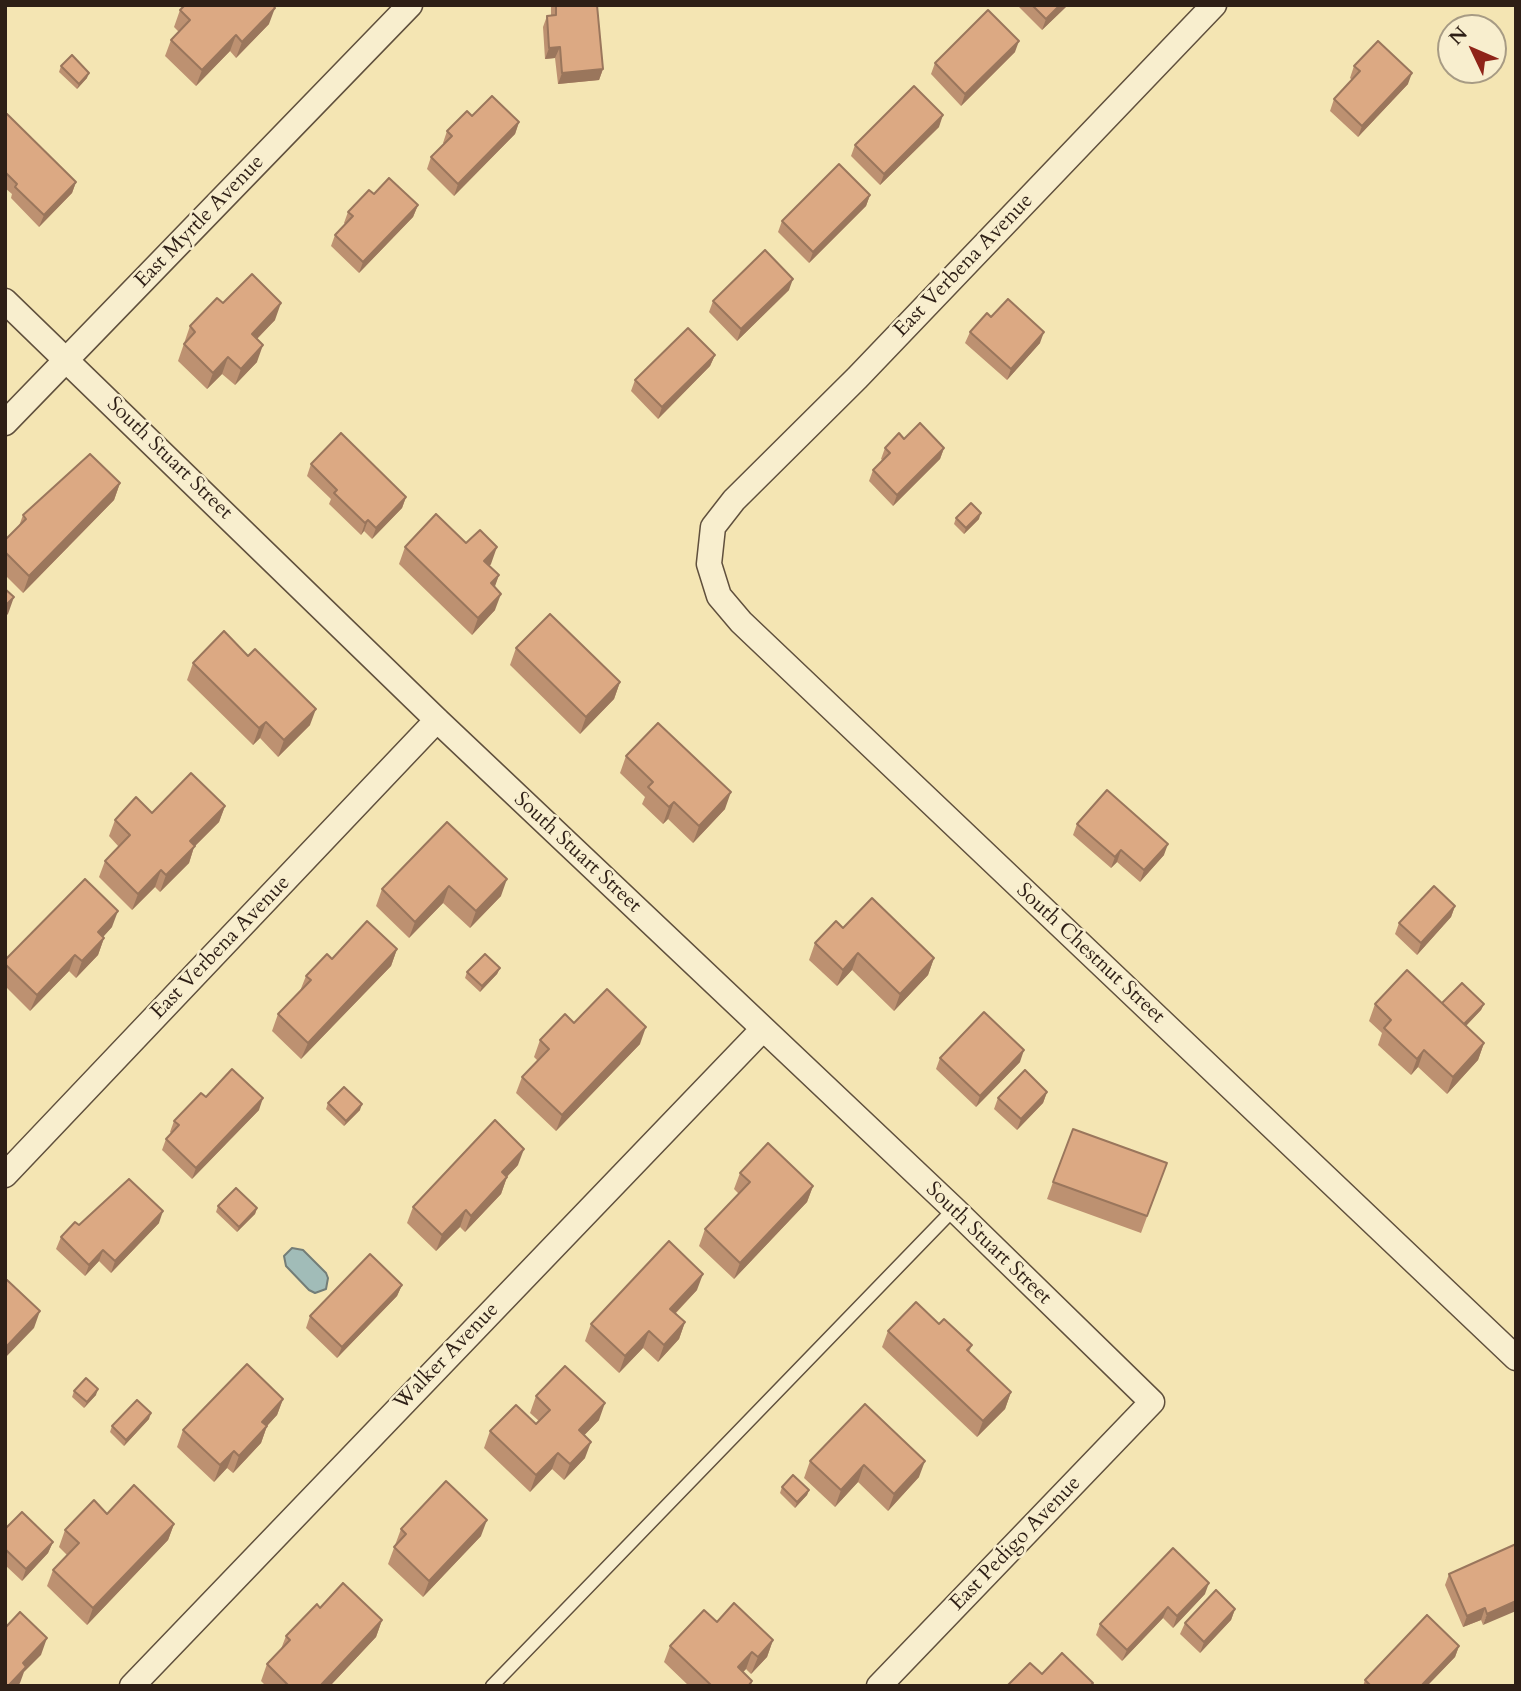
<!DOCTYPE html>
<html>
<head>
<meta charset="utf-8">
<style>
	body { margin:0 }
	#map { position:relative; width:1521px; height:1691px; overflow:hidden; background:#f4e5b3; font-family:Cardo,serif }
	canvas { display:block }
	.frame { position:absolute; inset:0; border:7px solid #2e1f16; pointer-events:none }
	.north { position:absolute; left:1437px; top:14px; width:70px; height:70px; box-sizing:border-box; background:#f8eece; border:2px solid #a79b84; border-radius:50%; rotate:314deg; font-size:19px; font-weight:700; line-height:28px; text-align:center; color:#2e1f16 }
	.north::after { content:''; display:block; margin:auto; width:24px; height:32px; background:#8f2418; clip-path:polygon(50% 0,100% 100%,50% 72%,0 100%) }
</style>
</head>
<body>
<div id="map">
<canvas width="1521" height="1691"></canvas>
<div class="frame"></div>
<div class="north">N</div>
</div>
<script>
const ctx = document.querySelector('canvas').getContext('2d');
ctx.lineJoin = 'round';
function fillPath(path, color) {
  ctx.fillStyle = color;
  ctx.fill(path, 'evenodd');
}
function poly(rows) {
  const path = new Path2D();
  for (const r of rows) {
    path.moveTo(r[0], r[1]);
    for (let i = 2; i < r.length; i += 2) path.lineTo(r[i], r[i + 1]);
  }
  return path;
}
function strokePath(path, color, width, dash) {
  ctx.strokeStyle = color;
  ctx.lineWidth = width;
  ctx.lineCap = dash ? 'butt' : 'round';
  ctx.setLineDash(dash || []);
  ctx.stroke(path);
}
function drawText(font, color, halo, rows, align = 'center') {
  ctx.font = font + ' Cardo,serif';
  ctx.lineWidth = 5;
  ctx.setLineDash([]);
  ctx.textBaseline = 'middle';
  ctx.strokeStyle = halo;
  ctx.fillStyle = color;
  for (const [text, x, y, turn = 0] of rows) {
    ctx.save();
    ctx.translate(x, y);
    ctx.rotate((+turn || 0) * Math.PI / 180);
    ctx.textAlign = isNaN(turn) ? turn : align;
    if (halo) ctx.strokeText(text, 0, 0);
    ctx.fillText(text, 0, 0);
    ctx.restore();
  }
}
const water = poly([
	[292,1248,303,1250,326,1273,328,1278,326,1289,315,1293,309,1290,286,1266,284,1256,292,1248]
]);
const service = poly([
	[492,1686,954,1209]
]);
const minor = poly([
	[1214,5,857,378,734,500,713,527,709,564,719,596,741,622,1516,1358],
	[5,301,437,720,954,1209,1152,1402,879,1686],
	[5,423,410,5],
	[5,1175,437,720],
	[132,1686,763,1029]
]);
const wall = poly([
	[551,5,597,5,603,69,599,80,558,84,555,58,545,59,543,27,547,16,551,15],
	[1017,5,1068,5,1042,30],
	[180,10,269,24,236,58,230,51,196,86,165,56,171,40,179,32,174,27],
	[1015,52,961,106,931,74,935,63],
	[61,66,87,78,77,89,59,72],
	[1354,66,1408,84,1358,137,1330,111,1334,99,1352,80,1350,78],
	[5,116,76,182,72,193,39,227,11,198,12,194,5,188],
	[472,116,519,122,515,134,454,196,427,169,431,157,445,144,443,143,447,131],
	[939,127,880,185,851,156,855,145],
	[374,194,418,205,413,217,359,273,331,246,335,235,345,224,344,223,348,212],
	[870,195,866,206,809,263,778,232,782,221],
	[789,290,737,341,709,312,713,301],
	[223,303,275,320,257,339,257,362,235,385,222,374,207,389,178,361,190,326],
	[970,332,1040,343,1007,380,965,343],
	[715,355,710,366,658,419,631,391,635,380],
	[904,439,944,448,940,459,893,506,869,481,873,470,882,460,881,459,885,448],
	[311,464,406,497,402,508,372,539,364,531,361,535,329,504,331,499,307,476],
	[120,483,114,500,23,593,5,575,5,540,19,526,23,515],
	[956,518,979,519,964,534,954,524],
	[466,543,491,564,489,566,499,575,494,587,495,610,472,635,399,564,405,547],
	[516,648,620,682,614,699,580,734,510,665],
	[248,656,310,725,278,757,260,738,253,745,187,680,193,663],
	[626,756,725,809,693,843,668,819,663,824,642,804,645,797,620,773],
	[225,806,219,822,194,847,189,863,160,892,155,887,132,910,99,877,105,861,119,847,109,836,115,820,152,813],
	[447,822,501,896,470,928,443,903,409,938,376,906,382,889],
	[1077,824,1164,855,1140,882,1117,862,1111,868,1073,835],
	[1455,906,1451,917,1417,955,1395,934,1399,923],
	[112,927,103,937,104,938,98,955,76,978,69,971,30,1011,5,986,5,964],
	[843,928,934,958,928,975,894,1011,852,970,837,986,809,960,815,943],
	[397,949,391,966,301,1059,272,1031,278,1014,300,991,306,976,332,959],
	[500,968,497,974,480,992,465,978,467,972],
	[1375,1004,1484,1004,1481,1010,1466,1026,1484,1043,1478,1060,1447,1094,1418,1067,1411,1075,1378,1045,1382,1033,1369,1021],
	[574,1023,640,1044,556,1131,516,1093,522,1077,538,1061,534,1057,540,1040],
	[940,1058,1020,1062,976,1107,936,1069],
	[1047,1092,1043,1103,1017,1130,994,1109,998,1098],
	[206,1097,259,1110,192,1179,162,1150,166,1139,171,1133,170,1132,174,1121],
	[328,1103,360,1110,344,1126,326,1109],
	[1167,1163,1141,1233,1047,1199,1053,1182],
	[518,1165,507,1177,501,1194,465,1232,460,1227,436,1251,407,1223,413,1207],
	[740,1173,813,1186,807,1202,734,1279,699,1246,705,1229,739,1194,734,1189],
	[218,1206,257,1208,255,1214,237,1232,216,1212],
	[159,1223,111,1273,99,1261,85,1276,56,1249,61,1237,79,1225],
	[402,1285,397,1296,337,1358,306,1328,310,1316],
	[697,1290,676,1313,685,1322,679,1339,658,1362,643,1348,619,1373,585,1341,591,1324],
	[939,1324,972,1345,969,1352,1011,1392,1005,1409,977,1437,882,1347,888,1331],
	[74,1391,96,1395,84,1408,72,1397],
	[536,1396,599,1420,584,1435,585,1458,564,1480,552,1469,530,1492,484,1448,490,1431,536,1424,539,1421,530,1413],
	[283,1399,277,1415,267,1426,261,1443,233,1473,227,1468,214,1482,177,1447,183,1430],
	[865,1404,919,1477,888,1511,858,1482,835,1507,804,1478,810,1461],
	[149,1419,124,1446,110,1432,112,1426],
	[782,1487,809,1490,807,1495,795,1508,780,1493],
	[107,1514,174,1524,168,1540,87,1625,47,1586,53,1570,67,1555,59,1547,65,1530],
	[5,1529,53,1542,48,1553,22,1581,5,1565],
	[401,1529,481,1536,423,1597,388,1564],
	[1516,1544,1483,1625,1481,1620,1463,1627,1445,1585,1449,1574],
	[1205,1594,1173,1628,1163,1618,1122,1661,1096,1635,1100,1624],
	[320,1608,382,1620,376,1637,330,1686,266,1686,261,1681,267,1664,281,1649,286,1636],
	[1235,1609,1231,1620,1200,1653,1180,1634,1185,1623],
	[717,1622,773,1640,767,1657,751,1674,746,1669,743,1672,752,1681,751,1686,689,1686,664,1662,670,1646],
	[1459,1646,1455,1657,1427,1686,1363,1686,1365,1680]
]);
const shadedWall = poly([
	[1060,5,1068,5,1042,30,1046,19],
	[275,8,269,24,236,58,242,42],
	[236,35,230,51,196,86,202,70],
	[1019,41,1015,52,961,106,965,94],
	[560,47,555,58,545,59,549,48],
	[603,69,599,80,558,84,562,73],
	[89,73,87,78,77,89,79,84],
	[1412,73,1408,84,1358,137,1362,126],
	[943,115,939,127,880,185,884,174],
	[519,122,515,134,454,196,458,184],
	[76,182,72,193,39,227,44,215],
	[870,195,866,206,809,263,813,252],
	[418,205,413,217,359,273,363,262],
	[793,279,789,290,737,341,741,329],
	[281,303,275,320,246,350,252,334],
	[1044,332,1040,343,1007,380,1011,369],
	[263,345,257,362,235,385,241,369],
	[715,355,710,366,658,419,662,407],
	[228,357,222,374,207,389,213,373],
	[944,448,940,459,893,506,897,495],
	[120,483,114,500,23,593,29,576],
	[406,497,402,508,372,539,376,528],
	[981,513,979,519,964,534,966,528],
	[368,520,364,531,361,535,365,523],
	[497,547,491,564,478,578,484,561],
	[499,575,493,592,491,583],
	[501,594,495,610,472,635,478,618],
	[14,597,8,614,5,617,5,606],
	[620,682,614,699,580,734,586,717],
	[316,709,310,725,278,757,284,740],
	[266,722,260,738,253,745,259,728],
	[731,792,725,809,693,843,699,826],
	[674,802,668,819,663,824,669,807],
	[225,806,219,822,194,847,189,863,160,892,166,875,190,841],
	[1168,844,1164,855,1140,882,1144,870],
	[1121,850,1117,862,1111,868,1115,857],
	[161,870,155,887,132,910,138,894],
	[507,879,501,896,470,928,476,911],
	[449,886,443,903,409,938,415,922],
	[1455,906,1451,917,1417,955,1421,943],
	[118,911,112,927,92,949,98,932],
	[104,938,98,955,76,978,82,961],
	[397,949,391,966,301,1059,308,1043],
	[858,953,852,970,837,986,843,970],
	[75,955,69,971,30,1011,37,995],
	[934,958,928,975,894,1011,900,994],
	[500,968,497,974,480,992,482,986],
	[1484,1004,1481,1010,1461,1031,1463,1025],
	[646,1027,640,1044,556,1131,562,1115],
	[1484,1043,1478,1060,1447,1094,1453,1077],
	[1024,1050,1020,1062,976,1107,980,1096],
	[1424,1050,1418,1067,1411,1075,1417,1059],
	[1047,1092,1043,1103,1017,1130,1021,1119],
	[263,1098,259,1110,192,1179,196,1168],
	[362,1104,360,1110,344,1126,346,1121],
	[524,1149,518,1165,496,1188,502,1172],
	[507,1177,501,1194,465,1232,471,1216],
	[813,1186,807,1202,734,1279,740,1263],
	[257,1208,255,1214,237,1232,239,1227],
	[466,1210,460,1227,436,1251,442,1235],
	[163,1211,159,1223,111,1273,115,1261],
	[103,1250,99,1261,85,1276,89,1265],
	[703,1274,697,1290,664,1325,670,1309],
	[402,1285,397,1296,337,1358,342,1347],
	[40,1311,34,1328,5,1358,5,1348],
	[685,1322,679,1339,658,1362,664,1345],
	[649,1331,643,1348,619,1373,625,1356],
	[98,1389,96,1395,84,1408,87,1402],
	[1011,1392,1005,1409,977,1437,983,1421],
	[283,1399,277,1415,267,1426,261,1443,233,1473,239,1456,262,1422],
	[605,1403,599,1420,573,1447,579,1430],
	[151,1413,149,1419,124,1446,126,1440],
	[591,1442,585,1458,564,1480,570,1464],
	[234,1451,227,1468,214,1482,220,1465],
	[558,1453,552,1469,530,1492,536,1475],
	[925,1461,919,1477,888,1511,894,1494],
	[864,1465,858,1482,835,1507,841,1490],
	[809,1490,807,1495,795,1508,797,1502],
	[487,1520,481,1536,423,1597,429,1581],
	[174,1524,168,1540,87,1625,93,1608],
	[53,1542,48,1553,22,1581,26,1569],
	[1209,1583,1205,1594,1173,1628,1177,1616],
	[1516,1601,1516,1611,1483,1625,1487,1614],
	[1168,1607,1163,1618,1122,1661,1127,1650],
	[1485,1608,1481,1620,1463,1627,1467,1616],
	[1235,1609,1231,1620,1200,1653,1204,1642],
	[382,1620,376,1637,330,1686,320,1686],
	[47,1638,41,1655,24,1672,20,1683,18,1686,8,1686,23,1663],
	[773,1640,767,1657,751,1674,758,1657],
	[1459,1646,1455,1657,1427,1686,1421,1686],
	[752,1652,746,1669,732,1683,738,1667]
]);
const building = poly([
	[185,5,273,5,275,8,242,42,236,35,202,70,171,40,190,20,180,10,185,5],
	[556,5,597,5,603,69,562,73,560,47,549,48,547,16,556,15,556,5],
	[1032,5,1060,5,1046,19,1032,5],
	[988,10,1019,41,965,94,935,63,988,10],
	[1378,41,1412,73,1362,126,1334,99,1360,71,1354,66,1378,41],
	[72,55,89,73,79,84,61,66,72,55],
	[914,86,943,115,884,174,855,145,914,86],
	[492,96,519,122,458,184,431,157,452,136,447,131,467,111,472,116,492,96],
	[7,114,76,182,44,215,15,187,17,184,5,172,5,116,7,114],
	[839,164,870,195,813,252,782,221,839,164],
	[389,178,418,205,363,262,335,235,353,216,348,212,369,190,374,194,389,178],
	[765,250,793,279,741,329,713,301,765,250],
	[252,274,281,303,252,334,263,345,241,369,228,357,213,373,184,344,195,332,190,326,217,298,223,303,252,274],
	[1008,299,1044,332,1011,369,970,332,987,313,991,317,1008,299],
	[688,328,715,355,662,407,635,380,688,328],
	[920,423,944,448,897,495,873,470,890,453,885,448,899,433,904,439,920,423],
	[341,433,406,497,376,528,368,520,365,523,334,493,337,490,311,464,341,433],
	[90,454,120,483,29,576,5,552,5,540,26,519,23,515,90,454],
	[971,503,981,513,966,528,956,518,971,503],
	[436,514,466,543,480,530,497,547,484,561,499,575,491,583,501,594,478,618,405,547,436,514],
	[5,589,14,597,5,606,5,589],
	[550,614,620,682,586,717,516,648,550,614],
	[224,631,248,656,255,649,316,709,284,740,266,722,259,728,193,663,224,631],
	[658,723,731,792,699,826,674,802,669,807,648,787,653,782,626,756,658,723],
	[191,773,225,806,190,841,195,846,166,875,161,870,138,894,105,861,130,835,115,820,136,797,152,813,191,773],
	[1107,790,1168,844,1144,870,1121,850,1115,857,1077,824,1107,790],
	[447,822,507,879,476,911,449,886,415,922,382,889,447,822],
	[85,879,118,911,98,932,104,938,82,961,75,955,37,995,5,964,5,960,85,879],
	[1434,886,1455,906,1421,943,1399,923,1434,886],
	[872,898,934,958,900,994,858,953,843,970,815,943,836,921,843,928,872,898],
	[367,921,397,949,308,1043,278,1014,311,980,306,976,327,954,332,959,367,921],
	[485,954,500,968,482,986,467,972,485,954],
	[1407,970,1484,1043,1453,1077,1424,1050,1417,1059,1384,1028,1391,1020,1375,1004,1407,970],
	[1462,983,1484,1004,1464,1024,1442,1003,1462,983],
	[607,989,646,1027,562,1115,522,1077,549,1049,540,1040,565,1014,574,1023,607,989],
	[984,1012,1024,1050,980,1096,940,1058,984,1012],
	[232,1069,263,1098,196,1168,166,1139,179,1125,174,1121,201,1093,206,1097,232,1069],
	[1025,1070,1047,1092,1021,1119,998,1098,1025,1070],
	[344,1087,362,1104,346,1121,328,1103,344,1087],
	[495,1120,524,1149,502,1172,507,1177,471,1216,466,1210,442,1235,413,1207,495,1120],
	[1073,1129,1167,1163,1147,1216,1053,1182,1073,1129],
	[768,1143,813,1186,740,1263,705,1229,750,1182,740,1173,768,1143],
	[129,1179,163,1211,115,1261,103,1250,89,1265,61,1237,75,1222,79,1225,129,1179],
	[236,1188,257,1208,239,1227,218,1206,236,1188],
	[669,1241,703,1274,670,1309,685,1322,664,1345,649,1331,625,1356,591,1324,669,1241],
	[370,1254,402,1285,342,1347,310,1316,370,1254],
	[7,1280,40,1311,5,1348,5,1282,7,1280],
	[916,1302,939,1324,944,1319,972,1345,967,1350,1011,1392,983,1421,888,1331,916,1302],
	[247,1364,283,1399,262,1422,267,1426,239,1456,234,1451,220,1465,183,1430,247,1364],
	[565,1366,605,1403,579,1430,591,1442,570,1464,558,1453,536,1475,490,1431,516,1405,536,1424,550,1410,536,1396,565,1366],
	[86,1378,98,1389,87,1402,74,1391,86,1378],
	[137,1400,151,1413,126,1440,112,1426,137,1400],
	[865,1404,925,1461,894,1494,864,1465,841,1490,810,1461,865,1404],
	[793,1475,809,1490,797,1502,782,1487,793,1475],
	[446,1481,487,1520,429,1581,394,1547,406,1534,401,1529,446,1481],
	[134,1485,174,1524,93,1608,53,1570,79,1543,65,1530,94,1500,107,1514,134,1485],
	[22,1512,53,1542,26,1569,5,1549,5,1529,22,1512],
	[1516,1544,1516,1601,1487,1614,1485,1608,1467,1616,1449,1574,1516,1544],
	[1173,1548,1209,1583,1177,1616,1168,1607,1127,1650,1100,1624,1173,1548],
	[343,1583,382,1620,320,1686,289,1686,267,1664,290,1640,286,1636,317,1604,320,1608,343,1583],
	[1216,1590,1235,1609,1204,1642,1185,1623,1216,1590],
	[734,1603,773,1640,758,1657,752,1652,738,1667,752,1681,748,1686,712,1686,670,1646,704,1610,717,1622,734,1603],
	[20,1612,47,1638,23,1663,26,1667,8,1686,5,1686,5,1628,20,1612],
	[1427,1615,1459,1646,1421,1686,1371,1686,1365,1680,1427,1615],
	[1062,1653,1093,1683,1090,1686,1007,1686,1030,1663,1042,1674,1062,1653]
]);
const streetNames = [
	["East Myrtle Avenue",200,222,-46],
	["East Verbena Avenue",964,266,-46],
	["South Stuart Street",169,459,44],
	["South Stuart Street",577,853,43],
	["East Verbena Avenue",221,948,-46],
	["South Chestnut Street",1090,954,43],
	["South Stuart Street",988,1244,44],
	["Walker Avenue",447,1357,-46],
	["East Pedigo Avenue",1016,1544,-46]
];
fillPath(water, '#a1bcb8');
strokePath(water, '#737d77', 2);
strokePath(service, '#60503d', 15);
strokePath(minor, '#60503d', 27);
strokePath(service, '#f8eece', 12);
strokePath(minor, '#f8eece', 24);
fillPath(wall, '#bd9171');
fillPath(shadedWall, '#9a765c');
fillPath(building, '#dca983');
strokePath(building, '#9a765c', 2);
drawText('21px', '#2e1f16', '#f8eece', streetNames);
</script>
</body>
</html>
